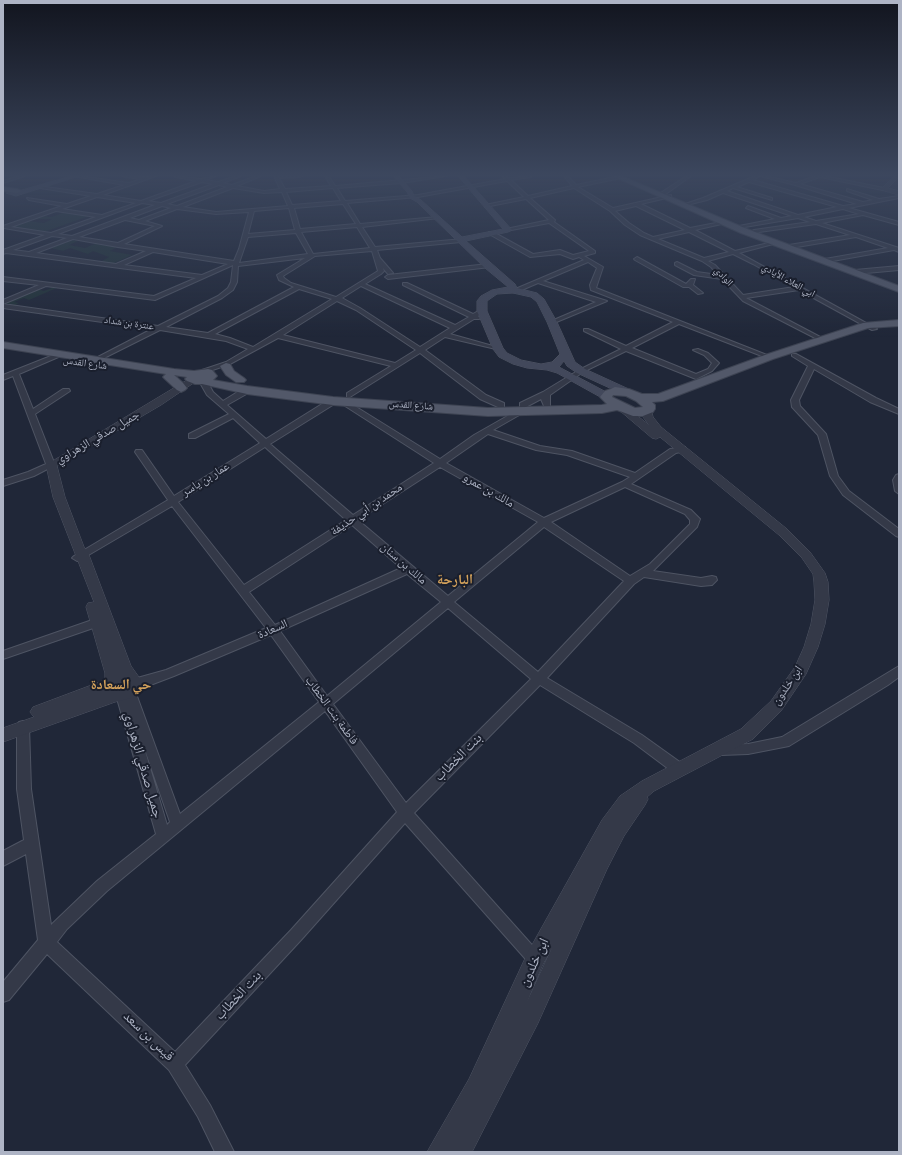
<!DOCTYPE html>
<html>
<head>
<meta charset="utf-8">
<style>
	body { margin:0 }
	#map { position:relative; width:902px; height:1155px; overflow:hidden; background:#202738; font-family:"Source Sans 3",sans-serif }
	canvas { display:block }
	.frame { position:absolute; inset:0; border:4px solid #aeb4c5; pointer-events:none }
</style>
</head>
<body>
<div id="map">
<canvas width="902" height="1155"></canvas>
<div class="frame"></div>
</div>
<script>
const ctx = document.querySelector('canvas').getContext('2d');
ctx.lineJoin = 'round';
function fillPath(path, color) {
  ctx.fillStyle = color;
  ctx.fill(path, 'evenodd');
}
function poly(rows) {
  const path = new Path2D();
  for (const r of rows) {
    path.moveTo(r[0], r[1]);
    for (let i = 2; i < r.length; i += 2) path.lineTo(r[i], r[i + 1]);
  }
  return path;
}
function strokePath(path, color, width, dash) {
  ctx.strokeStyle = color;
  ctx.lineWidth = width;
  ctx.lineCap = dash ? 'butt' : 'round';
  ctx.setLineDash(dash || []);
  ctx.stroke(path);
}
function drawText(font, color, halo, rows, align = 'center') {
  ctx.font = font + ' "Source Sans 3","Noto Naskh Arabic",sans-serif';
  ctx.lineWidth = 4;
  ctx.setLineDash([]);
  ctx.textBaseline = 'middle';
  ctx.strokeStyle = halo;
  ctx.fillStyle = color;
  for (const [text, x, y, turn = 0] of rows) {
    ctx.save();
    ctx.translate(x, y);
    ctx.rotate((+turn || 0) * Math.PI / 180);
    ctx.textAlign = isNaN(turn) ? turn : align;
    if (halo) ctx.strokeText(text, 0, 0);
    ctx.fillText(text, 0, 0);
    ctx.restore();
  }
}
const green = poly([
	[65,212,89,216,44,232,12,227,27,221,44,223,52,219,35,219,41,216,52,217],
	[72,240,78,241,69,245,85,248,97,243,119,246,110,251,132,255,112,264,100,262,109,257,93,251,88,254,70,248,63,251,51,248],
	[46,286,59,287,29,300,24,298,14,302,19,303,15,305,3,304,37,289,44,291,52,288]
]);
const minor = poly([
	[20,176,25,176,3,183,3,181,20,176],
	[73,176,80,176,129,183,141,179,125,177,123,176,146,177,156,176,103,195,141,201,196,181,176,177,174,176,201,179,216,176,206,180,218,182,236,176,241,176,223,183,232,185,256,176,261,176,237,186,264,191,280,189,274,176,302,176,300,177,279,178,285,189,331,186,325,176,329,176,335,186,446,176,402,183,337,188,345,201,418,195,505,179,503,177,505,176,509,178,531,176,531,177,511,180,528,196,572,186,564,176,568,176,576,185,619,176,621,178,578,187,613,208,671,195,671,197,641,204,690,228,726,221,726,223,695,230,735,251,777,241,777,243,739,253,877,329,872,330,799,290,746,298,824,339,819,340,743,301,722,279,694,275,675,265,675,263,677,262,697,272,718,275,711,267,702,261,640,235,625,225,610,211,574,188,530,198,555,220,554,222,595,251,595,253,584,256,603,267,596,288,772,357,767,358,679,324,632,348,696,374,708,369,712,363,704,355,693,350,698,349,708,353,719,363,712,371,696,379,626,351,583,372,550,395,550,406,544,406,541,399,526,407,520,407,520,403,543,392,579,370,621,349,584,331,584,329,588,329,626,346,673,322,591,290,590,285,597,268,588,262,543,281,607,301,554,323,549,322,596,302,538,283,517,292,513,292,513,290,584,260,579,257,573,259,560,254,530,257,489,234,489,232,493,232,533,254,560,250,573,255,589,251,549,223,506,231,506,229,549,220,526,199,485,207,485,205,524,197,507,181,418,197,347,203,360,224,437,217,439,218,362,227,375,247,463,239,464,240,461,242,377,250,380,258,393,273,388,274,383,268,384,271,381,274,365,284,455,325,469,317,403,285,403,283,407,283,473,314,480,310,484,310,484,312,478,316,480,318,479,319,474,319,450,334,500,348,500,350,445,337,425,350,486,395,504,403,504,407,498,407,480,399,420,353,350,397,347,397,347,393,391,366,278,338,230,364,204,373,202,372,202,370,226,362,248,349,226,341,160,330,98,361,96,360,96,358,152,329,3,308,3,304,158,326,218,296,228,288,231,282,233,265,155,300,46,286,3,304,3,300,39,285,3,281,3,277,154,296,196,278,6,253,3,254,3,250,45,235,4,228,3,226,62,206,29,200,27,198,67,204,91,196,40,188,38,186,97,194,124,185,73,176],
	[202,182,213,184,161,203,148,201,202,182],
	[219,185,227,187,177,206,167,204,219,185],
	[233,188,264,193,282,192,288,206,216,212,183,207,233,188],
	[333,188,341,201,292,205,286,192,333,188],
	[97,197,136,203,102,215,62,209,97,197],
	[142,203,155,205,72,236,58,234,142,203],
	[343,204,356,224,300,229,294,208,343,204],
	[162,206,171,208,139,220,130,218,162,206],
	[636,206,685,230,653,237,644,233,629,223,615,211,636,206],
	[289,208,295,230,248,234,254,211,289,208],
	[177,209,216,214,249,212,239,249,234,261,124,244,162,226,145,221,177,209],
	[56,211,96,217,51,233,11,227,56,211],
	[125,220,155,226,118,243,79,237,125,220],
	[357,227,370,248,313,254,301,232,357,227],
	[689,232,729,252,704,258,658,239,689,232],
	[296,233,308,254,239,263,248,237,296,233],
	[52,236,67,238,29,252,13,250,52,236],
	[73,239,118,247,146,251,116,264,36,253,73,239],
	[372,251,378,271,336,297,291,283,284,278,283,276,315,256,372,251],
	[153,252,228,264,202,275,124,265,153,252],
	[733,254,753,264,794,287,743,295,715,265,708,261,733,254],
	[305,258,277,275,279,280,294,287,208,333,166,327,222,298,233,290,237,282,238,266,305,258],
	[361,286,450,328,420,347,360,308,342,298,361,286],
	[299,289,332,299,253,347,230,338,215,334,299,289],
	[337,301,356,310,416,350,395,363,283,335,337,301],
	[684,176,691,176,663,196,659,196,659,194,685,177,684,176],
	[755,176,766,176,796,183,815,176,825,176,889,189,887,191,820,177,800,184,863,202,873,200,847,191,847,189,879,199,899,196,899,198,849,208,899,222,899,225,863,215,822,223,899,248,899,252,894,250,827,262,824,260,825,259,888,248,856,237,791,248,788,246,789,245,850,235,816,224,752,233,752,231,754,230,810,222,798,218,739,228,739,226,775,219,746,208,748,206,781,218,792,216,723,193,707,200,687,205,685,204,703,198,755,176],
	[760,176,795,185,857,204,843,206,753,180,760,176],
	[749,182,837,207,798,215,727,191,733,188,772,200,772,198,737,187,749,182],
	[843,209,859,214,816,221,804,217,843,209],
	[637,257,686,284,691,279,695,279,693,285,703,293,698,294,689,287,683,287,635,260,634,259,637,257],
	[488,264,491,266,490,267,388,279,385,277,388,275,488,264],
	[899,266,899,270,855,274,852,272,855,270,899,266],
	[61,352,63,353,63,355,19,374,33,409,63,389,69,389,70,391,35,414,55,465,34,476,3,486,3,480,28,472,46,464,13,376,3,380,3,375,61,352],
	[792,354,796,354,876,398,899,409,899,414,870,402,814,369,799,400,800,406,826,434,838,476,849,491,899,529,899,537,896,536,843,495,830,476,818,435,792,407,791,400,808,366,792,356,792,354],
	[200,379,206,379,213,392,223,401,244,388,250,388,250,392,227,405,266,439,330,399,336,399,336,403,270,444,353,515,434,463,342,404,341,402,345,400,440,459,474,435,518,410,521,410,521,414,493,430,540,446,572,451,635,473,670,449,685,447,685,451,676,453,631,484,691,510,700,519,697,527,653,571,701,578,712,576,716,577,717,580,712,585,701,586,644,577,634,584,547,678,642,735,684,765,685,769,684,773,679,775,674,773,634,743,540,685,414,813,540,954,543,959,540,964,535,967,530,964,405,823,301,940,185,1065,210,1105,234,1152,215,1152,198,1117,169,1070,47,954,9,1000,3,1002,3,982,38,940,26,854,3,866,3,851,24,840,17,789,17,726,19,722,23,721,27,722,29,726,31,789,51,925,97,881,156,834,116,695,118,692,124,691,126,688,130,686,128,683,130,680,166,670,266,628,172,506,80,560,77,561,72,558,74,556,168,500,135,452,136,450,142,450,174,496,260,443,233,418,195,438,189,438,189,434,229,414,207,395,199,381,200,379],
	[488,434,536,450,567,455,630,477,622,482,544,518,446,463,488,434],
	[265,447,346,520,244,585,178,502,265,447],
	[440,467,538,522,448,596,358,520,440,467],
	[625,487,685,514,690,520,690,524,650,564,630,576,551,522,625,487],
	[352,525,401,568,275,625,249,592,352,525],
	[544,527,624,581,538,672,454,602,544,527],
	[407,574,441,602,327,696,280,631,407,574],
	[448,608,531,679,406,803,333,704,448,608],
	[271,635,319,702,180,814,134,688,153,684,174,676,271,635],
	[325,711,397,812,291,930,175,1052,57,942,67,929,107,891,325,711],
	[143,744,170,822,167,825,143,744],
	[899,474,899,494,895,491,893,480,896,475,899,474],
	[98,618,102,619,103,622,102,625,3,659,3,651,98,618],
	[899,666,899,677,888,685,789,746,748,754,721,755,717,754,715,750,717,746,721,745,748,744,782,737,899,666]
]);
const tertiary = poly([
	[894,176,899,176,899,177,888,188,899,191,899,195,885,191,882,188,894,176],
	[192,377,195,378,197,380,195,382,161,405,57,466,65,497,84,547,89,555,131,666,141,680,138,691,131,698,115,702,3,742,3,728,34,717,30,712,33,707,105,680,105,673,86,607,88,603,94,602,53,497,46,465,192,377],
	[126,682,122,689,117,690,117,687,120,683,126,682],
	[622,405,625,406,649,425,643,417,643,410,645,408,651,408,653,417,661,427,787,529,810,552,825,573,828,582,829,600,825,624,818,647,806,674,781,711,753,739,654,791,647,797,648,799,645,805,624,836,607,869,538,1023,472,1152,427,1152,469,1079,528,952,602,820,620,796,642,781,741,729,771,701,795,667,804,647,811,624,815,600,814,582,813,574,802,558,779,535,660,437,656,439,652,438,619,410,617,408,619,406,622,405],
	[552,948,527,1002,542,966,552,948]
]);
const secondary = poly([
	[71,176,79,176,16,196,6,193,13,190,22,190,71,176],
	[393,176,399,176,412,191,414,196,421,200,462,237,503,229,458,176,464,176,512,230,508,232,466,241,515,284,517,288,537,293,544,299,557,322,575,362,585,369,633,391,635,393,633,395,625,395,577,373,567,366,564,361,559,367,610,394,612,396,610,398,602,398,557,373,547,370,527,368,513,364,499,357,493,349,477,311,477,301,481,296,492,290,508,287,485,268,417,202,410,198,407,192,393,176],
	[513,293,531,297,537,302,547,322,560,354,552,362,541,364,521,360,507,353,503,348,487,311,487,301,497,294,513,293]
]);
const primary = poly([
	[613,176,621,176,747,229,899,286,899,292,741,233,613,176],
	[3,187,17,189,21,191,17,193,3,191,3,187],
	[899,320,899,326,868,328,773,359,663,401,652,402,655,405,655,409,653,412,643,416,633,416,617,410,602,413,488,416,333,405,247,394,202,384,195,384,187,381,185,379,187,377,174,375,183,383,187,388,185,390,181,392,177,390,165,379,163,377,166,374,3,348,3,342,174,369,194,371,208,369,212,370,217,376,213,380,247,386,333,397,488,408,602,405,607,404,600,397,605,391,611,389,615,387,629,389,642,394,658,394,765,355,863,323,899,320],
	[613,395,626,396,636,401,643,407,635,408,612,397,613,395],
	[226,363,230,364,234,371,244,378,246,380,244,382,236,382,226,375,220,366,226,363]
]);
const farStreetnames = [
	["الوادي",723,277,47],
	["ابي العلاء الأيادي",788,281,29],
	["عنترة بن شداد",129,324,8],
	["شارع القدس",85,364,8],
	["شارع القدس",411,406,4]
];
const streetNames = [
	["جميل صدقي الزهراوي",98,438,-30],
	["عمار بن ياسر",206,480,-32],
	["مالك بن عمرو",488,491,30],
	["محمد بن أبي حذيفة",367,510,-34],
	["مالك بن سنان",403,564,41],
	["السعادة",273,630,-24],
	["ابن خلدون",788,686,-56],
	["فاطمة بنت الخطاب",331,711,54]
];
const quarterNames = [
	["البارحة",455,581],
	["حي السعادة",121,686]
];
const nearStreetnames = [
	["بنت الخطاب",459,758,-45],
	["جميل صدقي الزهراوي",142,765,74],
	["ابن خلدون",535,963,-65],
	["بنت الخطاب",239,996,-47],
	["قيس بن سعد",148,1037,44]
];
fillPath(green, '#223339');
strokePath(minor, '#4e5463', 2);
strokePath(tertiary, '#4e5463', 1);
strokePath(secondary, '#4e5463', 1);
strokePath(primary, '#3d4352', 2);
fillPath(minor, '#343948');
fillPath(tertiary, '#343948');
fillPath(secondary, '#42485b');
fillPath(primary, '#525869');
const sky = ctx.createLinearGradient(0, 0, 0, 337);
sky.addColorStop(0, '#12151f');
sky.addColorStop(0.52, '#3c475e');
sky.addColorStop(1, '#3c475e00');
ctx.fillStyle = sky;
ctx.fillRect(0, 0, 902, 337);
drawText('10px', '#aeb4c5', '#1a1f2d', farStreetnames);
drawText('12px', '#aeb4c5', '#1a1f2d', streetNames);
drawText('bold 14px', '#d3a15b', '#1a1f2d', quarterNames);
drawText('14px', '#aeb4c5', '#1a1f2d', nearStreetnames);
</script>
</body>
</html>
